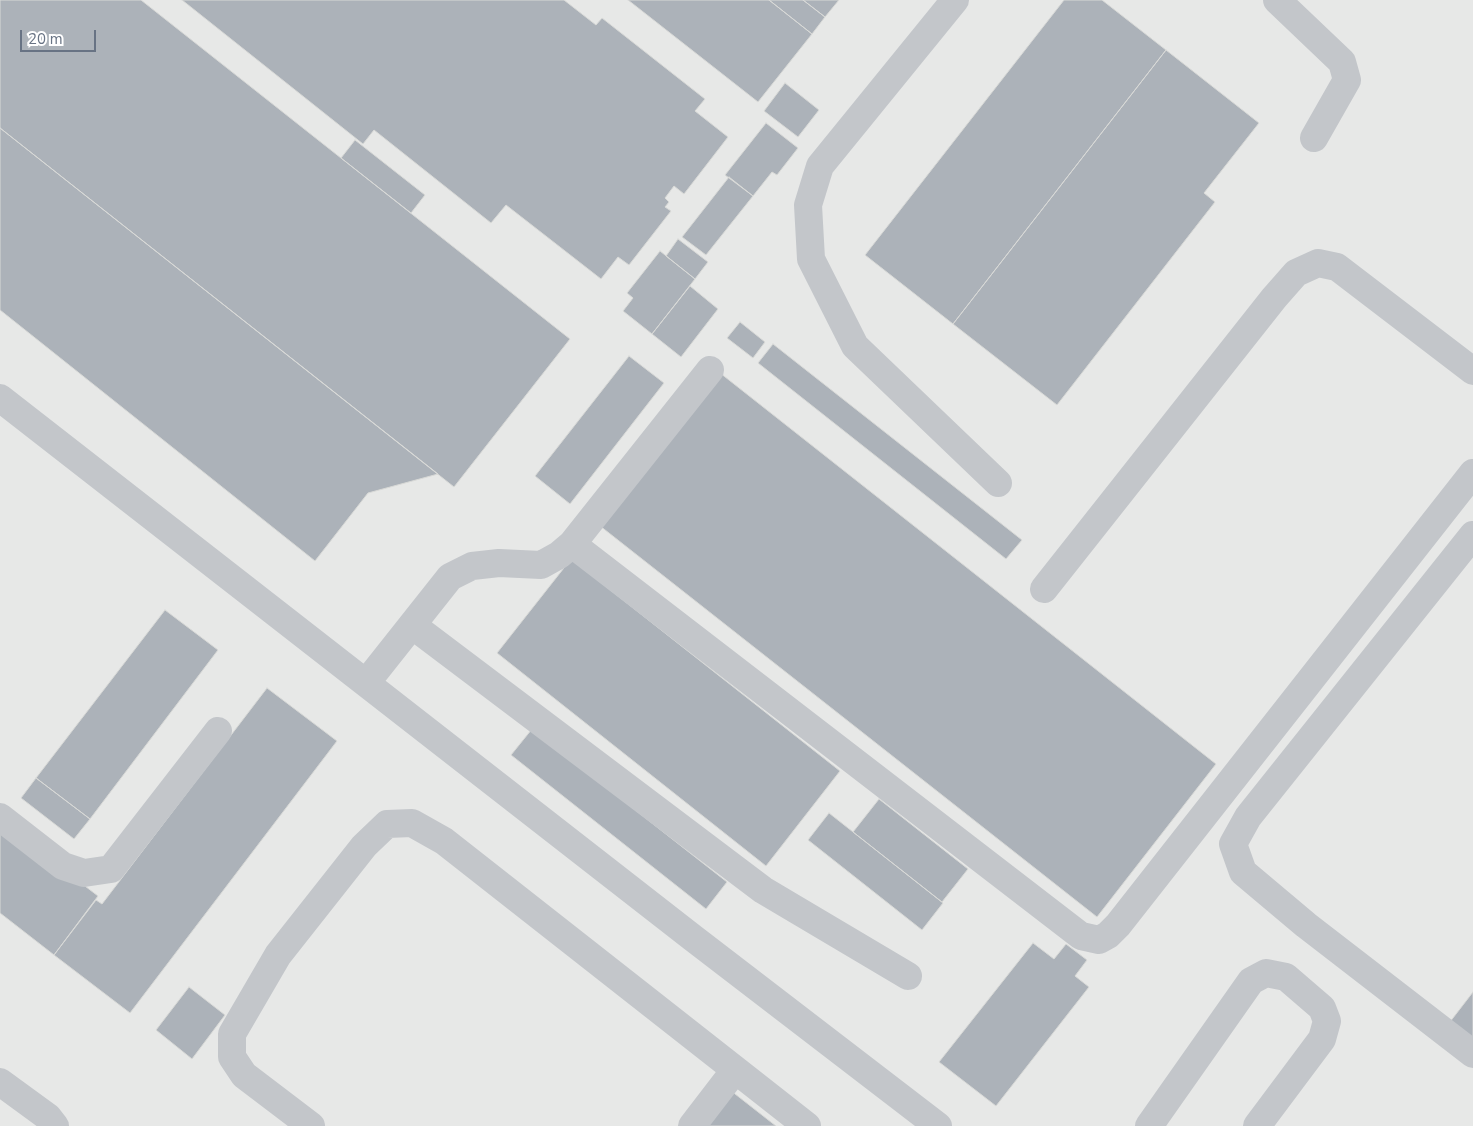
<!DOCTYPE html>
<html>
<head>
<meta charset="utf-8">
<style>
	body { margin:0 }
	#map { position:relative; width:1473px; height:1126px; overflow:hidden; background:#f7f7f4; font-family:"Nunito Sans",sans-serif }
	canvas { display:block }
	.scale { position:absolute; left:20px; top:30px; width:76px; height:22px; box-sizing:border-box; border:2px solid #687384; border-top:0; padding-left:6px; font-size:15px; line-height:18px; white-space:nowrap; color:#687384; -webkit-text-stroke:4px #fff; paint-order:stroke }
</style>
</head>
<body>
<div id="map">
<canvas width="1473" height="1126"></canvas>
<div class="scale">20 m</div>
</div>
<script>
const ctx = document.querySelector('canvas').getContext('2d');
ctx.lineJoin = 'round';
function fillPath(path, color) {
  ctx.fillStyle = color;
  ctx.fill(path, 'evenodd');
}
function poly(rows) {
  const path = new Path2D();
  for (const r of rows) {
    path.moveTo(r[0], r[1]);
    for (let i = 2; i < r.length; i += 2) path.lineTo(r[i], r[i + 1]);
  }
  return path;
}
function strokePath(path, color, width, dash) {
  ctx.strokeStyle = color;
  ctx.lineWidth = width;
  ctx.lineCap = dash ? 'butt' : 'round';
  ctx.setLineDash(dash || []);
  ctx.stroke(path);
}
const built = poly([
	[0,0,1473,0,1473,1126,0,1126]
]);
const building = poly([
	[0,0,141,0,570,339,454,487,0,128,0,0],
	[182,0,564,0,596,25,602,18,705,99,695,111,728,137,684,194,674,186,665,198,669,202,665,207,671,211,629,265,618,257,601,279,506,205,491,223,374,130,363,144,182,0],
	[628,0,769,0,812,34,758,102,628,0],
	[769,0,803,0,825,17,812,34,769,0],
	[803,0,839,0,825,17,803,0],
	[1064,0,1102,0,1166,50,953,324,865,255,1064,0],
	[1166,50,1259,123,1204,193,1215,202,1057,405,953,324,1166,50],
	[785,83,819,110,798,137,764,111,785,83],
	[766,123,798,148,777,175,772,172,753,196,725,175,766,123],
	[0,128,438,474,368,493,315,561,0,310,0,128],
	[355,140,425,195,411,213,341,158,355,140],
	[729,177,753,196,706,255,682,237,729,177],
	[678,239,708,262,695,279,666,256,678,239],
	[660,251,695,279,652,334,623,311,633,298,627,293,660,251],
	[690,286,718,309,681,357,652,334,690,286],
	[740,322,765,342,753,358,727,338,740,322],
	[773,344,1022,540,1006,559,758,363,773,344],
	[629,356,664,383,570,504,535,476,629,356],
	[715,369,1216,764,1097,917,595,522,715,369],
	[571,559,840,771,766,866,497,653,571,559],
	[165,610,218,650,90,819,36,778,165,610],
	[267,688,337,741,130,1013,54,955,96,900,102,904,267,688],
	[532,729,727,882,706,909,511,755,532,729],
	[36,778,90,819,74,839,21,798,36,778],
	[879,799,968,869,942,902,853,832,879,799],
	[829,813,943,903,922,930,808,840,829,813],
	[0,821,98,896,54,955,0,913,0,821],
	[1033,943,1054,959,1066,944,1087,960,1075,976,1089,987,996,1106,939,1062,1033,943],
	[189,987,225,1015,192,1059,156,1030,189,987],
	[1473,992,1473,1048,1446,1027,1473,992],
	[730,1090,776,1126,703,1126,730,1090]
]);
const minor = poly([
	[955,0,820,166,808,205,811,259,855,346,998,483],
	[1277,0,1342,62,1347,80,1314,138],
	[0,398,693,938,938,1126],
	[1473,535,1248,817,1233,844,1243,872,1306,925,1473,1054],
	[572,544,1081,936,1099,940,1108,935,1118,925,1473,473],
	[1044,589,1274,298,1296,273,1318,263,1337,267,1473,371],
	[412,625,763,890,908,976],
	[366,683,450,577,472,566,499,563,541,565,559,555,572,544,710,370],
	[0,817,63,866,84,873,111,869,218,731],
	[0,1082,48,1117,55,1126],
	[311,1126,244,1075,232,1057,232,1034,278,955,364,846,387,824,412,823,444,841,807,1126],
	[692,1126,735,1070],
	[1149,1126,1251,981,1266,973,1286,977,1322,1008,1327,1021,1322,1039,1257,1126]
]);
fillPath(built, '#e7e8e7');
fillPath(building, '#acb2b9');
strokePath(building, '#d8d9d7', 1);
strokePath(minor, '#c3c6ca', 28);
</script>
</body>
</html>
